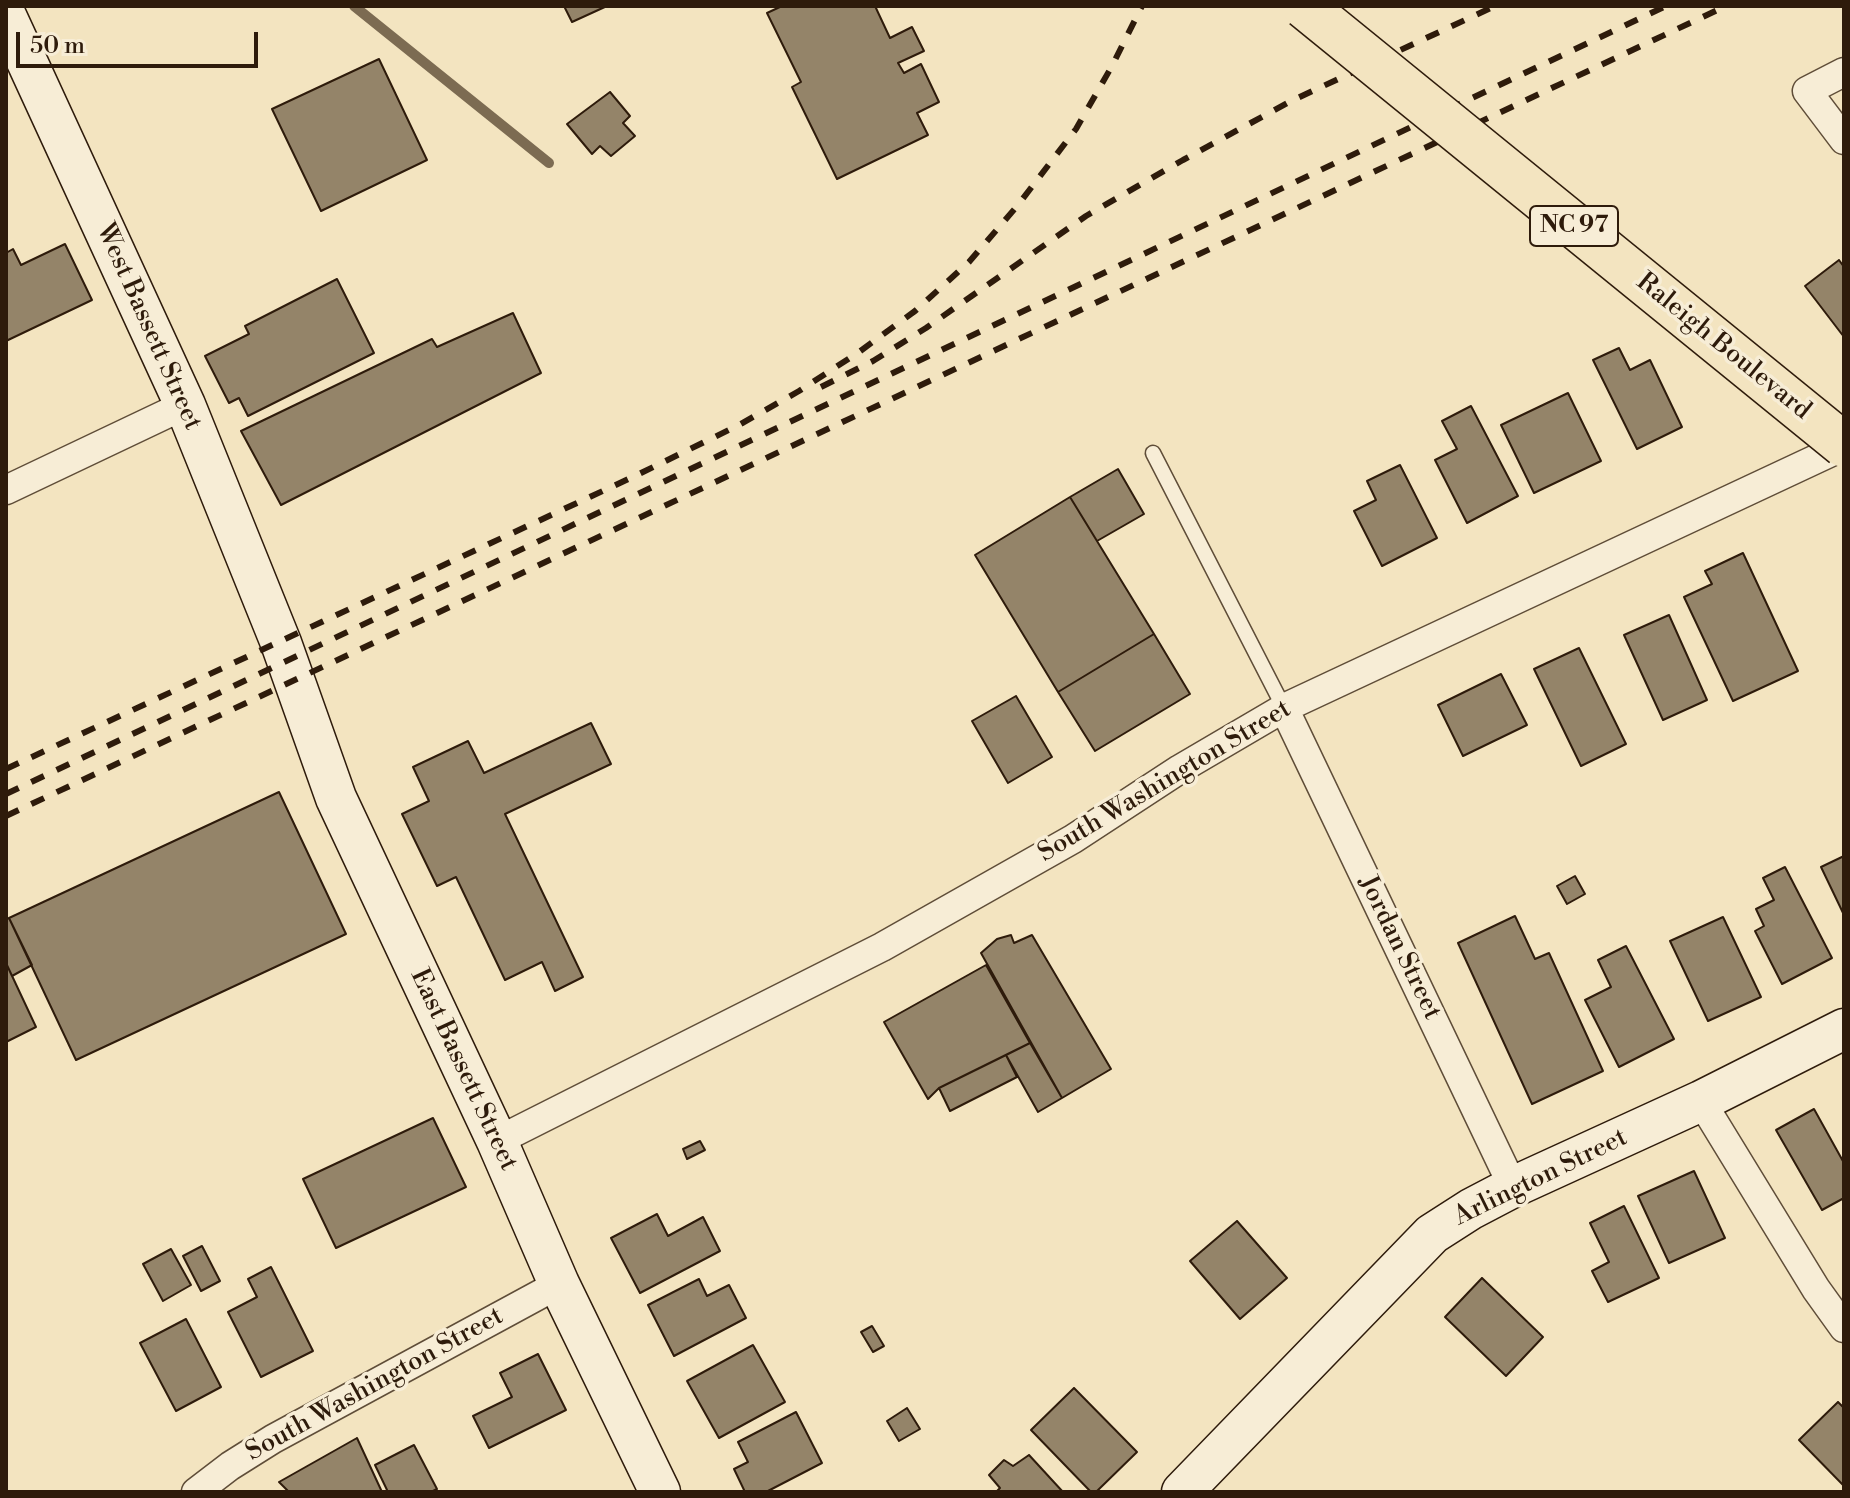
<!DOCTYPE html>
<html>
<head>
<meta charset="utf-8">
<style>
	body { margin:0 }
	#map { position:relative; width:1850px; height:1498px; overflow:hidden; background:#f3e4c0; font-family:"Libre Bodoni",serif }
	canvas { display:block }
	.frame { position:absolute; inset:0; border:8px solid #2e1b0b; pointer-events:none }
	.scale { position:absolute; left:16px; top:32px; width:242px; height:36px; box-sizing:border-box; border:4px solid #2e1b0b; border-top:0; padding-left:10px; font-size:24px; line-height:28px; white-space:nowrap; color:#2e1b0b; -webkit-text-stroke:6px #f7edd6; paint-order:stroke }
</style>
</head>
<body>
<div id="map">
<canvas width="1850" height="1498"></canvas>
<div class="frame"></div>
<div class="scale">50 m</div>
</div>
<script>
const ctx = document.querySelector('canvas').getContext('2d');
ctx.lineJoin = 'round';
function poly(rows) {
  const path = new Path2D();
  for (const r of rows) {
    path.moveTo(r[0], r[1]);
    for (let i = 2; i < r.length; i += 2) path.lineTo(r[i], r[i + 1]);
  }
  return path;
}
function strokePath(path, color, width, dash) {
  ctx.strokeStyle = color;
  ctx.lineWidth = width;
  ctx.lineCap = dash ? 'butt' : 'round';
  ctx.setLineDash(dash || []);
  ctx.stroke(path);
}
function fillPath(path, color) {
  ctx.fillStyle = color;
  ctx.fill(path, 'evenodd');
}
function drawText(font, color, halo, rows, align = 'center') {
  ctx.font = font + ' "Libre Bodoni",serif';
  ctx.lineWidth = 7;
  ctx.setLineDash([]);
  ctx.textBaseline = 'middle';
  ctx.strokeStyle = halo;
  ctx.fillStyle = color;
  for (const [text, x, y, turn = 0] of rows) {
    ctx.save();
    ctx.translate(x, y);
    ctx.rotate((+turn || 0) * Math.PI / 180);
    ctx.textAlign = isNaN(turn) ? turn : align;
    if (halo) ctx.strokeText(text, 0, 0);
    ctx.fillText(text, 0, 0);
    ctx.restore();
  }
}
const stream = poly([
	[354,6,549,163]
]);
const building = poly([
	[564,6,607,6,572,22,564,6],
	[782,6,875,6,890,38,912,27,924,51,898,63,904,73,921,64,939,102,917,113,928,135,837,179,792,87,801,82,767,13,782,6],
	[379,59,427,160,321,211,272,109,379,59],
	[610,92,630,116,623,123,635,136,611,156,600,146,592,154,567,124,610,92],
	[65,244,92,300,6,341,6,253,13,249,21,265,65,244],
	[1839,260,1844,267,1844,337,1805,286,1839,260],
	[337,279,374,353,248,416,239,398,229,403,205,356,249,334,245,326,337,279],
	[513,313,541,373,281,505,241,431,432,339,437,347,513,313],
	[1619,348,1630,370,1650,360,1682,427,1637,449,1593,360,1619,348],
	[1568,393,1601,461,1534,493,1501,425,1568,393],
	[1471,406,1518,496,1467,523,1435,460,1457,449,1442,421,1471,406],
	[1400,465,1437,538,1382,566,1354,511,1376,500,1367,481,1400,465],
	[1118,469,1144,514,1097,541,1070,497,1118,469],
	[1070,497,1154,634,1058,692,975,555,1070,497],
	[1743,553,1798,671,1733,701,1684,597,1712,584,1705,571,1743,553],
	[1669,615,1707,700,1663,720,1624,635,1669,615],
	[1154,634,1190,694,1095,751,1058,692,1154,634],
	[1579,648,1626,744,1581,766,1534,669,1579,648],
	[1501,674,1527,725,1463,756,1438,705,1501,674],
	[1016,696,1052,757,1008,783,972,721,1016,696],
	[591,723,611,764,505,814,583,977,555,991,542,962,505,980,456,877,437,886,402,814,429,801,413,767,468,741,484,773,591,723],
	[279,792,346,934,76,1060,9,918,279,792],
	[1844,856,1844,915,1821,867,1844,856],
	[1785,867,1832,958,1782,984,1755,931,1764,926,1756,909,1774,900,1763,878,1785,867],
	[1575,876,1585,894,1567,904,1557,886,1575,876],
	[1515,916,1535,959,1549,953,1603,1071,1532,1104,1458,943,1515,916],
	[1723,917,1761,997,1708,1021,1670,941,1723,917],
	[9,918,32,965,12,976,6,963,6,919,9,918],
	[1011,935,1014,943,1032,935,1111,1069,1062,1098,981,953,997,939,1011,935],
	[1626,946,1674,1039,1619,1067,1585,1000,1611,987,1598,960,1626,946],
	[6,963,36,1027,6,1042,6,963],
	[986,965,1030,1043,939,1088,928,1099,884,1022,986,965],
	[1030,1043,1062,1098,1038,1112,1006,1055,1030,1043],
	[1006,1055,1017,1077,950,1111,939,1088,1006,1055],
	[1814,1109,1844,1163,1844,1198,1822,1210,1776,1130,1814,1109],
	[433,1118,466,1187,336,1248,303,1179,433,1118],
	[700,1141,705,1150,687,1159,683,1149,700,1141],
	[1694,1171,1725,1238,1669,1263,1638,1196,1694,1171],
	[1624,1206,1659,1278,1608,1302,1592,1271,1609,1262,1590,1223,1624,1206],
	[657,1214,668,1236,703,1217,720,1251,640,1293,611,1238,657,1214],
	[1237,1221,1287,1278,1240,1319,1190,1261,1237,1221],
	[202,1246,220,1281,201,1291,183,1256,202,1246],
	[171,1249,191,1285,163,1301,143,1264,171,1249],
	[271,1267,313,1351,261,1377,228,1312,257,1297,248,1279,271,1267],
	[1482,1278,1543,1337,1506,1376,1445,1317,1482,1278],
	[699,1279,707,1296,729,1285,746,1318,674,1356,648,1305,699,1279],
	[186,1319,221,1387,176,1411,140,1343,186,1319],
	[872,1326,884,1346,873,1352,861,1332,872,1326],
	[753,1345,785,1402,719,1438,687,1381,753,1345],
	[538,1354,566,1410,489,1448,473,1416,512,1397,500,1373,538,1354],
	[1074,1388,1137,1452,1096,1492,1091,1492,1031,1430,1074,1388],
	[1838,1402,1844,1408,1844,1486,1799,1440,1838,1402],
	[907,1408,920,1429,899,1441,887,1421,907,1408],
	[796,1412,822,1463,766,1492,745,1492,734,1469,748,1462,738,1442,796,1412],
	[357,1438,382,1492,289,1492,279,1482,357,1438],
	[414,1445,437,1489,431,1492,388,1492,375,1465,414,1445],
	[1029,1455,1063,1492,996,1492,1000,1488,989,1475,1004,1460,1013,1466,1029,1455]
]);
const lane = poly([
	[1153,453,1284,708]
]);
const street = poly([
	[1844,72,1807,91,1844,140],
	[6,490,185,405],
	[1284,708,1513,1187],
	[1701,1101,1816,1289,1844,1328],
	[497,1141,882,947,1073,839,1180,769,1284,708,1844,446],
	[196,1492,230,1466,273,1439,559,1284]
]);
const secondary = poly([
	[6,16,185,405,281,643,336,798,497,1141,559,1284,660,1492],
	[1182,1492,1432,1234,1471,1209,1513,1187,1701,1101,1844,1029]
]);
const rail = poly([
	[821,387,873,361,926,328,1086,216,1183,160,1291,101,1495,6],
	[6,769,637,475,739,425,799,391,859,352,915,311,969,262,1018,205,1076,129,1112,66,1142,6],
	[6,794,1666,6],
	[6,816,1726,6]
]);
const primaryBridge = poly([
	[1304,6,1844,445]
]);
const shields = [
	[1574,226,88]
];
const shieldNames = [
	["NC 97",1574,226]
];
const streetNames = [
	["West Bassett Street",148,327,66],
	["Raleigh Boulevard",1723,347,39],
	["South Washington Street",1165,782,-31],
	["Jordan Street",1399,948,64],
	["East Bassett Street",463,1070,65],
	["Arlington Street",1541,1178,-26],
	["South Washington Street",375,1385,-29]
];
strokePath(stream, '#7c6b52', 10);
fillPath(building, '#948469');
strokePath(building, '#2e1b0b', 2);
strokePath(lane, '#5f4d38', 17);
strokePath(street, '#5f4d38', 31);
strokePath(secondary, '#2e1b0b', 43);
strokePath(lane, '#f7edd6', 14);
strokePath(street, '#f7edd6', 28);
strokePath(secondary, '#f7edd6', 40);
strokePath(rail, '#2e1b0b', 6, [14, 14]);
strokePath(primaryBridge, '#2e1b0b', 47, []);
strokePath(primaryBridge, '#f3e4c0', 44);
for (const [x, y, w] of shields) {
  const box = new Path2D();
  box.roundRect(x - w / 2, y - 20, w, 40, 6);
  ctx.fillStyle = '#f7edd6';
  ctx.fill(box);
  strokePath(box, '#2e1b0b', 2);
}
drawText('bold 24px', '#2e1b0b', null, shieldNames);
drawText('26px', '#2e1b0b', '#f7edd6', streetNames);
</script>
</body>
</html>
